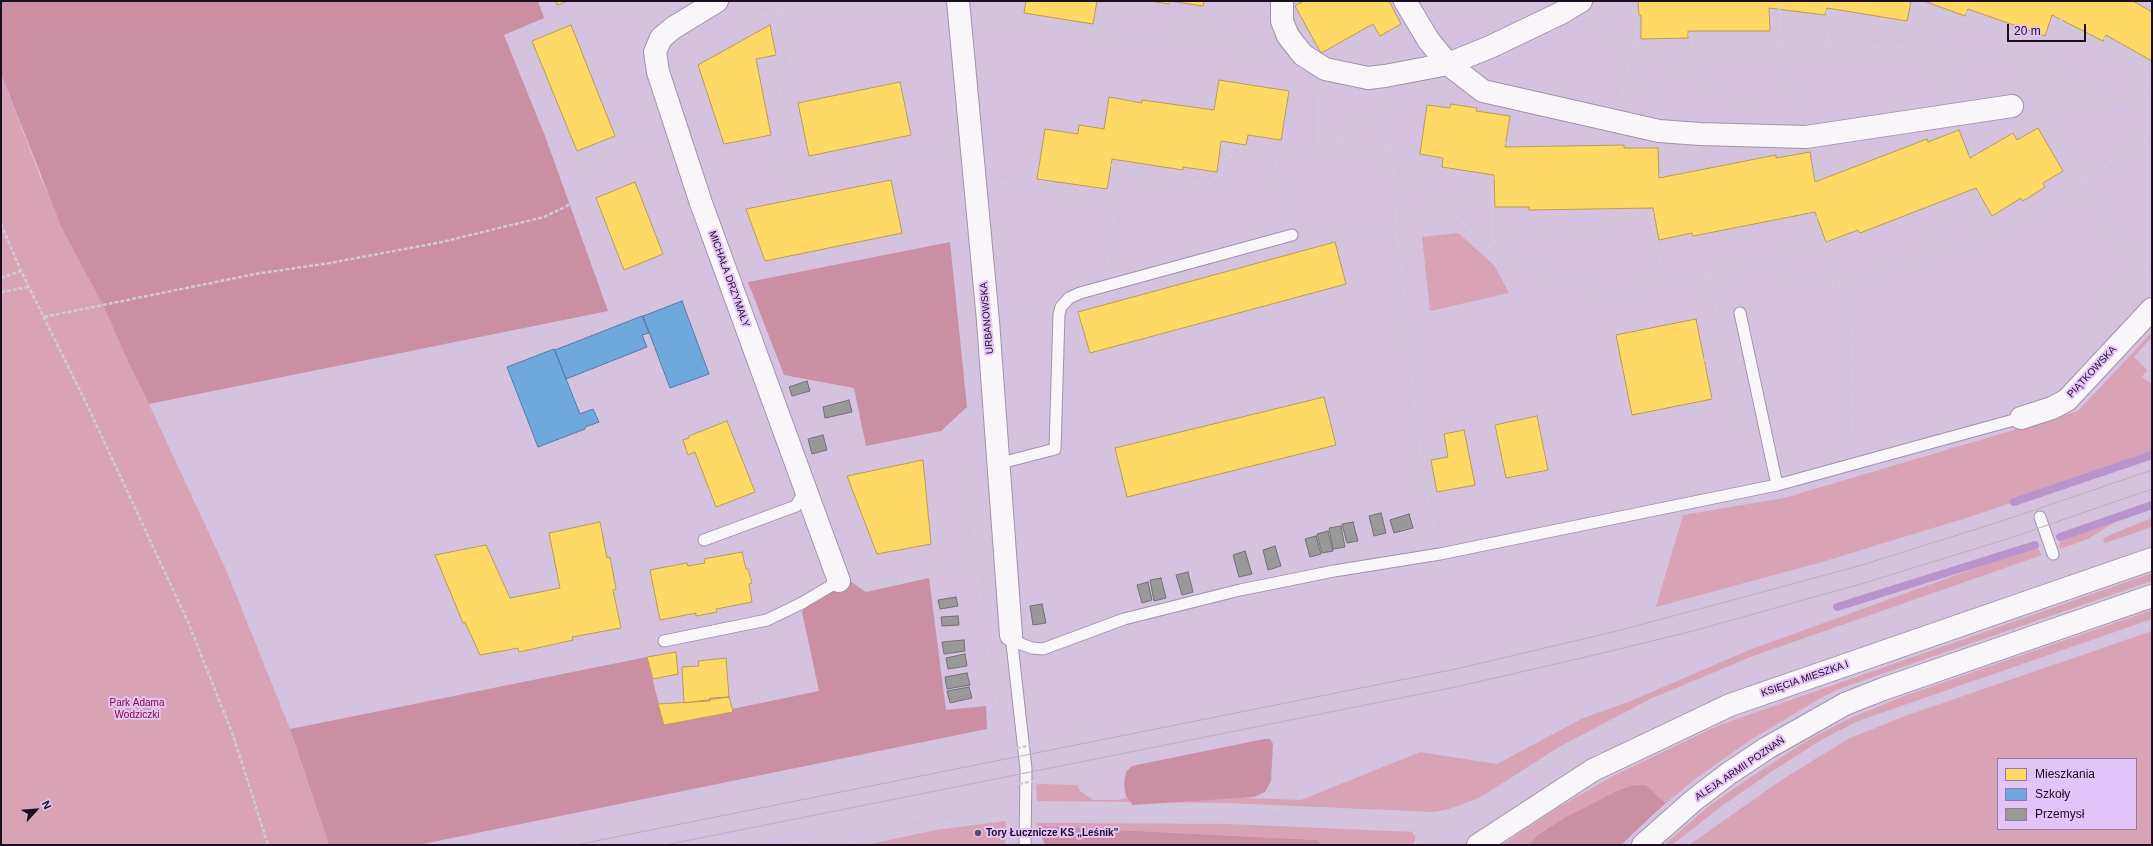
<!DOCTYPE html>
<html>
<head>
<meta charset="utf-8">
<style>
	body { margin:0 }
	#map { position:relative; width:2153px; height:846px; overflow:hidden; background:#d4c2de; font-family:Helvetica,sans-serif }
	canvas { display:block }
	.frame { position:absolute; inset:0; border:2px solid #1a0e20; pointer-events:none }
	.legend { position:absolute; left:1997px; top:758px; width:140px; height:72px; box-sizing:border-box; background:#e4c3f8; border:1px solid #937ba2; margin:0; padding:5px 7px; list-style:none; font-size:12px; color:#1a0e20 }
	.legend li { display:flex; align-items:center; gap:8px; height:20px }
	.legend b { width:20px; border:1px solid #937ba2 }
	.north { position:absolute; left:16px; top:790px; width:40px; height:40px; -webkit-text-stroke:3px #e4c3f8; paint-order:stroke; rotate:64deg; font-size:11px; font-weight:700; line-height:16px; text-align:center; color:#1a0e20 }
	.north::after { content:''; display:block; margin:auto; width:14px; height:18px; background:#1a0e20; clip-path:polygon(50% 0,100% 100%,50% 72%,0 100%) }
	.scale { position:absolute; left:2007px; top:24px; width:79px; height:18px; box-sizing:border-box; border:2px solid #1a0e20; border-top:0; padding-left:5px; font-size:12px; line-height:14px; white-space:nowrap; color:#1a0e20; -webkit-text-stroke:3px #e4c3f8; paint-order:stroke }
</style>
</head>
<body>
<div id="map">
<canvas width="2153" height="846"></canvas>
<div class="frame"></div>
<ul class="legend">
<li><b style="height:11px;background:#ffd966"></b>Mieszkania</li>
<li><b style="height:11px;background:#6fa8dc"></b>Szkoły</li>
<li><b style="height:11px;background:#999"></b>Przemysł</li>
</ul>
<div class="north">N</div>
<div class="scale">20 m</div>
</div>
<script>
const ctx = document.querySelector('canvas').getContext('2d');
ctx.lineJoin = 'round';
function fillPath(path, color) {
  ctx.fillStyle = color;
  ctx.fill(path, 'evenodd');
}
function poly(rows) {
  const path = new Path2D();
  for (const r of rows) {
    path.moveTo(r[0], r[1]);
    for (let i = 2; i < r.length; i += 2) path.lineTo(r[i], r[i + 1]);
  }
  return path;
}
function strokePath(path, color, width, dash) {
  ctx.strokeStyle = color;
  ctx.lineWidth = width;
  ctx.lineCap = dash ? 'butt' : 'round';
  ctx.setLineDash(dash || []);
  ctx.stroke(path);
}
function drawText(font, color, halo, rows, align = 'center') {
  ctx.font = font + ' Helvetica,sans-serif';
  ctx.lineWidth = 4;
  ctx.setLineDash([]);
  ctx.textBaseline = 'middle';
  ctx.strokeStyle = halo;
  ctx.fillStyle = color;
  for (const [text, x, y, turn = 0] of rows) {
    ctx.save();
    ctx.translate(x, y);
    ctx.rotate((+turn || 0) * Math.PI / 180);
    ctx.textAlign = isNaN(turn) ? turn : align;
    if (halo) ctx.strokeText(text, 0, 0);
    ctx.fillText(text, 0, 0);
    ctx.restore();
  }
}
const green = poly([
	[1,74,41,179,105,309,125,355,149,404,227,572,290,729,329,845,1,845],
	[1458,233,1494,265,1509,293,1430,311,1422,237],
	[2152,332,2152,337,2134,357,2147,370,2142,377,2152,384,2152,455,1982,513,1822,562,1656,607,1683,515,1784,498,2078,411],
	[2152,505,2152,509,2115,522,2088,539,2060,549,2060,537],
	[2152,518,2152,527,2105,543,2103,539,2112,534],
	[2036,546,2042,555,1753,656,1650,699,1559,747,1479,798,1449,809,1435,812,1227,803,1037,801,1036,785,1040,784,1077,785,1080,791,1093,800,1119,800,1139,794,1301,800,1420,752,1497,764,1581,719,1633,700,1749,650],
	[2152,573,2152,581,1847,686,1824,696,1749,741,1695,779,1651,816,1621,845,1502,845,1556,809,1611,777,1717,726],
	[2152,610,2152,619,1858,721,1823,739,1774,770,1723,805,1672,845,1664,845,1709,806,1745,781,1808,740,1846,720,1904,696],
	[2152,631,2152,845,1689,845,1783,779,1848,739,1905,716],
	[1998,759,2136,759,2136,829,1998,829],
	[1006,821,1005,845,865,845,936,830],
	[1037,823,1230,824,1412,832,1415,836,1415,842,1411,845,1321,845,1318,840,1037,826]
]);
const forest = poly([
	[1,1,538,1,544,18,504,35,545,136,608,311,149,404,125,355,105,309,62,228,1,74],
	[950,242,967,407,941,431,866,446,854,388,784,375,748,282],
	[929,578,946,710,986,706,987,729,418,845,329,845,290,729,647,657,664,725,732,712,732,709,819,691,802,612,817,592,850,581,866,592],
	[1264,739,1270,739,1273,744,1271,781,1265,792,1254,797,1133,805,1126,796,1124,784,1126,772,1132,766],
	[1635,785,1646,785,1665,803,1621,845,1528,845,1538,835,1566,817,1619,790],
	[1037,826,1318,840,1321,845,1045,845]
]);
const homes = poly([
	[556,1,568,1,557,5,556,1],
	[1026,1,1097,1,1093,24,1024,13,1026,1],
	[1150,1,1204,1,1203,6,1170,1,1169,4,1150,1],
	[1304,1,1389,1,1401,24,1380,36,1373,24,1321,53,1295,6,1304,1],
	[1638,1,1911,1,1907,21,1827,8,1825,15,1769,8,1770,31,1688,31,1688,38,1641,39,1641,15,1639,15,1638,1],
	[1924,1,2133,1,2152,12,2152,61,2106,35,2103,41,2052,15,2045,36,1968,9,1965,16,1924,1],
	[571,25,615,136,577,151,532,41,571,25],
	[770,25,776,55,756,59,771,135,724,144,698,65,770,25],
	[1219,80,1289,91,1281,140,1248,135,1246,145,1221,141,1217,172,1183,167,1183,170,1112,159,1107,189,1037,179,1045,129,1078,134,1079,125,1104,129,1109,97,1142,103,1142,100,1214,110,1219,80],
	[900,82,911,135,809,156,798,103,900,82],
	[1451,104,1477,108,1476,111,1510,116,1505,147,1624,145,1624,148,1658,148,1659,178,1776,155,1776,158,1810,152,1815,182,1927,139,1928,142,1959,130,1970,158,2013,133,2017,140,2038,128,2063,171,2043,183,2045,187,2023,201,2021,198,1992,216,1976,188,1860,233,1858,230,1826,242,1815,212,1693,236,1692,233,1659,240,1653,208,1529,210,1529,207,1495,207,1494,175,1442,167,1443,158,1420,154,1427,105,1450,108,1451,104],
	[891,180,902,233,765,261,746,209,891,180],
	[635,182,663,254,624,270,596,198,635,182],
	[1335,242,1346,284,1090,353,1078,312,1335,242],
	[1696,319,1712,399,1632,415,1616,335,1696,319],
	[1324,397,1336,445,1127,497,1115,448,1324,397],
	[1537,416,1548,470,1506,478,1495,425,1537,416],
	[727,421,755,492,716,507,695,452,688,455,683,440,689,438,689,436,727,421],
	[1464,430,1475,485,1437,492,1431,460,1448,457,1444,434,1464,430],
	[923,460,931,544,877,554,847,476,923,460],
	[600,522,607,558,610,557,616,589,613,590,621,628,572,637,573,640,519,652,518,648,480,655,465,622,463,623,435,555,486,545,510,598,560,588,549,533,600,522],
	[742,552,746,569,748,569,752,583,749,584,752,602,716,609,717,612,696,616,696,613,660,620,650,570,687,563,688,566,705,563,704,559,742,552],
	[676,652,678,674,653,679,647,657,676,652],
	[726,658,729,697,684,703,682,667,699,666,698,661,726,658],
	[729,697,733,712,664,725,658,704,710,701,710,698,729,697]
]);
const schools = poly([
	[682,301,709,374,670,388,643,316,682,301],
	[642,316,649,333,642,335,647,347,566,379,555,350,642,316],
	[554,349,580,414,593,409,599,422,585,427,585,429,538,447,507,367,554,349]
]);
const industry = poly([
	[807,381,810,391,792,396,789,387,807,381],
	[849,400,852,412,825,418,823,407,849,400],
	[823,435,827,450,812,454,808,439,823,435],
	[1381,513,1386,533,1374,536,1369,516,1381,513],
	[1409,514,1413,528,1394,533,1390,520,1409,514],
	[1353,522,1358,541,1347,543,1342,524,1353,522],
	[1341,526,1345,547,1333,549,1329,528,1341,526],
	[1328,531,1333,551,1322,553,1317,534,1328,531],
	[1316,536,1321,554,1310,557,1305,539,1316,536],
	[1275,546,1281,566,1268,570,1263,550,1275,546],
	[1245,551,1252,574,1239,577,1233,555,1245,551],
	[1188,572,1193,592,1182,595,1176,575,1188,572],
	[1161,578,1166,598,1154,601,1150,580,1161,578],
	[1148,582,1152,600,1142,603,1137,585,1148,582],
	[956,597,958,606,940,609,938,600,956,597],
	[1042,604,1046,623,1033,625,1030,606,1042,604],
	[958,616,959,625,942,626,941,617,958,616],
	[964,640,965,651,944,654,942,642,964,640],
	[965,654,967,666,948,669,946,658,965,654],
	[967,673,970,685,947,689,945,677,967,673],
	[969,687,972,698,950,703,947,691,969,687]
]);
const stream = poly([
	[2014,502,2152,455],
	[2060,537,2152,505],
	[1837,607,2035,545]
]);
const path = poly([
	[780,1,791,61,779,91,788,132,777,162,797,179,947,148],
	[1921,1,1921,5,1932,28,1952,91],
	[2148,1,2152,4],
	[1208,7,1243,48],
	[1778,7,1781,12],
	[1826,11,1830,12,1830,15],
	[1966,12,1972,14,1971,18],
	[742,13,746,17,782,12],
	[736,17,766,1],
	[984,17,1269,51],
	[1598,19,1604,33,1636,45,1635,1],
	[1829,20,1829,47],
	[2060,22,2062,18],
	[1097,31,1102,1],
	[1688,35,1693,35,1692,48],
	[2104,38,2109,40,2107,44],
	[1169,40,1208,7,1209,1],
	[1636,45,1645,48,1781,48,1781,12,1829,20,1830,15,1916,30,1921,5,1970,22,1971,18,2051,47,2060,22,2105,47,2107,44,2152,69],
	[1639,47,1652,105],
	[1905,47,1928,68,1937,72,1946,72,1953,67,1988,54,2029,63,2117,99],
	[1646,48,1752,110],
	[1319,93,1319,152,1337,142,1395,100],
	[1621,98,1633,44],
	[1388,107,1397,231,1414,393,1423,474,1436,537],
	[2051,111,2050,95,2043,69,2051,47],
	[1800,112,1781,48,1905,47,1915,36,1916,30],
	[2035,114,2037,114,2143,272],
	[2037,114,2152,93],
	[1968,137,1974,153,1969,154],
	[1337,142,1391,149,1411,159,1448,207,1484,245,1606,295,1760,265,1840,285,1997,232,2083,182,2152,132],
	[1505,143,1510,144,1514,123],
	[1221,144,1247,148],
	[1272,149,1288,217],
	[1224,160,1226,145],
	[1111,165,1120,166,1119,172],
	[1659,175,1663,175,1662,156],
	[1815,178,1820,177,1817,160],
	[999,182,1115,197],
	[1975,195,1997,232],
	[1650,214,1654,213],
	[1815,219,1840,285,1853,325,1851,445],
	[1,224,21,271,89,409,188,622,233,735,268,845],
	[1397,231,1448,207,1494,178],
	[1311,239,1333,233,1397,239],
	[1492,243,1650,214,1665,284],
	[1489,248,1492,243,1491,181],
	[1919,258,1978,192],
	[1107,267,1119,172,1207,184,1222,173,1224,160,1247,148,1319,152],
	[1769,267,1817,217],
	[1709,275,1740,424,1745,423],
	[1,278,21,271],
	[1,292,29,287],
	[44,317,255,274,330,263,442,242,544,217,567,206,582,194,593,169,605,151,626,138,652,132],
	[1013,317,1041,311],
	[2091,337,2103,312,2152,262],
	[1704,360,1726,355],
	[973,479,976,565,983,622],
	[2071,550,2092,541,2118,526,2152,513],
	[863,583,875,586,976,565],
	[986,642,998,710],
	[1886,717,2152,625],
	[1830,743,1864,725],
	[1043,806,1227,807,1435,816,1450,813,1462,810,1483,800,1539,764,1586,737,1687,687,1742,665,2036,562],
	[1045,817,1227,818,1425,826,1451,824,1474,816],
	[1703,827,1798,761],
	[781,845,937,813,1006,806],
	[831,845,963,820,1006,817],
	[1415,845,1425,837,1425,832]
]);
const service = poly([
	[1740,313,1777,485,2021,418],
	[997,464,1055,449,1059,314,1061,307,1069,298,1080,293,1292,235],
	[2040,517,2053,554],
	[704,540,796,506,805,490],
	[1011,635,1021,644,1032,648,1043,649,1124,619,1240,590,1334,571,1440,554,1777,485],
	[1011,635,1026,769,1025,845],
	[664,641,767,620,802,603,839,581]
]);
const minor = poly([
	[717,1,673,28,661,38,655,52,658,72,701,203,839,581],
	[958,1,988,321,1011,635],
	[1282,1,1282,21,1288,36,1303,55,1325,69,1368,78,1385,76,1448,64,1483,91,1659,131,1700,134,1806,137,2012,106],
	[1405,1,1429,41,1448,64,1490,47,1561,13,1581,1],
	[2021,418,2052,408,2067,400,2152,309]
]);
const tertiary = poly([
	[1478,845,1593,770,1730,705,2152,559],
	[1643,845,1694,800,1728,774,1767,748,1845,704,1883,689,2152,596]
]);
const tram = poly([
	[576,845,1456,669,1621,630,1859,566,2002,521,2152,470],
	[665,845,1460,686,1586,657,1693,631,1864,583,2007,539,2152,489]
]);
const pathBridge = poly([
	[528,845,1098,732],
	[713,845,1099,768]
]);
const markers = [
	[978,833,4,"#5b4d62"]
];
const streetNames = [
	["MICHAŁA DRZYMAŁY",729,279,70],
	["URBANOWSKA",987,318,-95],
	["PIĄTKOWSKA",2092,372,-47],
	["KSIĘCIA MIESZKA I",1805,679,-19],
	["ALEJA ARMII POZNAŃ",1740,769,-34]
];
const parkNames = [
	["Park Adama",137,703],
	["Wodziczki",137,715]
];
const poiNames = [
	["Tory Łucznicze KS „Leśnik”",986,833]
];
fillPath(green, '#d8a4b5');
fillPath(forest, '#ca8fa3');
fillPath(homes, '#ffd966');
strokePath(homes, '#ba9c51', 1);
fillPath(schools, '#6fa8dc');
strokePath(schools, '#567aa4', 1);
fillPath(industry, '#999');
strokePath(industry, '#736f75', 1);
strokePath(stream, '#b993ce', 8);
strokePath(service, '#a193a9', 13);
strokePath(minor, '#a193a9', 24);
strokePath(tertiary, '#a193a9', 24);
strokePath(path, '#d1cbd5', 2.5, [4, 2]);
strokePath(service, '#f9f6fa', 11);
strokePath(minor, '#f9f6fa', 22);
strokePath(tertiary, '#f9f6fa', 22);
strokePath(tram, '#b5b1b9', 1);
strokePath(pathBridge, '#d1cbd5', 2.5, [4, 2]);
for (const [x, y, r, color] of markers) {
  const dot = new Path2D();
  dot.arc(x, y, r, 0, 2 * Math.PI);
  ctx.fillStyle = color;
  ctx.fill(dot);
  strokePath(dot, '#e4c3f8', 1.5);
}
drawText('10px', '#1a0e20', '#e4c3f8', streetNames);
drawText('10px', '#81102f', '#e4c3f8', parkNames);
drawText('bold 10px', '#1a0e20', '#e4c3f8', poiNames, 'left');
</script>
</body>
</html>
